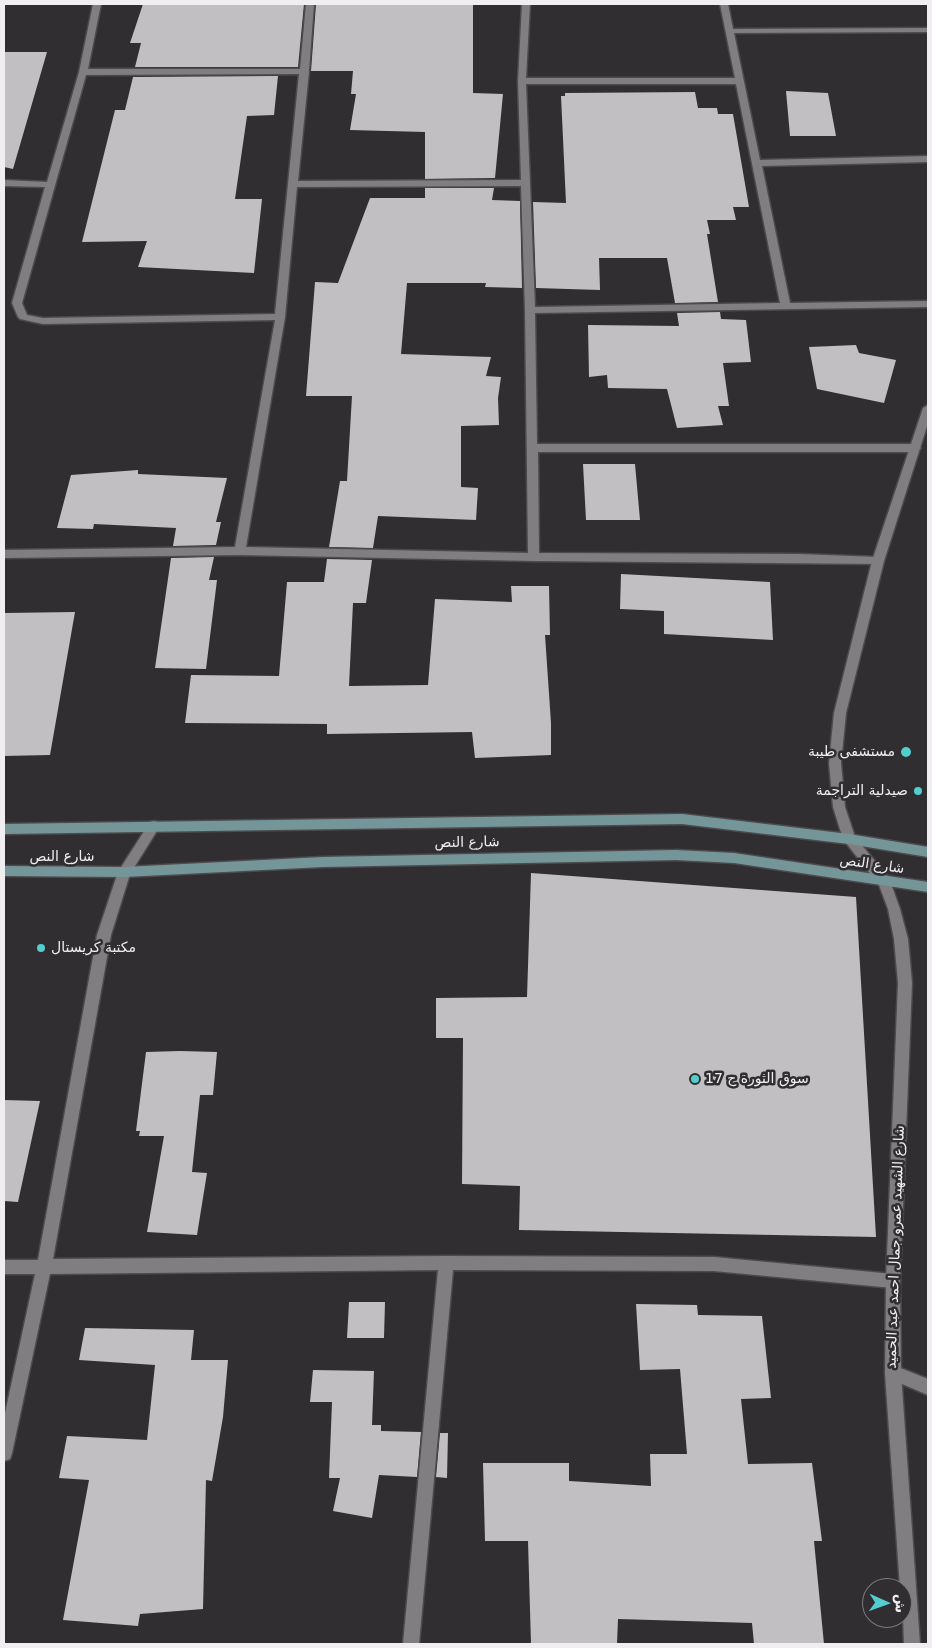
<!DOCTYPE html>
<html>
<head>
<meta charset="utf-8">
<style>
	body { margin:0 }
	#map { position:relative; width:932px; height:1648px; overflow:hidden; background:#302e31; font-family:"DejaVu Sans",Cairo,sans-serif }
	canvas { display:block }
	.frame { position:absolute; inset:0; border:5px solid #f0eef0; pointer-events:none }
	.north { position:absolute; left:862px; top:1578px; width:50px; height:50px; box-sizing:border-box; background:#302e31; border:1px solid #7d7b7d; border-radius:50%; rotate:92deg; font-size:14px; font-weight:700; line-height:20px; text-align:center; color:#f0eef0 }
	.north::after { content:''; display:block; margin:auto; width:18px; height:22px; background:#52cdd0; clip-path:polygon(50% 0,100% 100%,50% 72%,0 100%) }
</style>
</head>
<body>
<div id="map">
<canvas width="932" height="1648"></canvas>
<div class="frame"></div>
<div class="north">ش</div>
</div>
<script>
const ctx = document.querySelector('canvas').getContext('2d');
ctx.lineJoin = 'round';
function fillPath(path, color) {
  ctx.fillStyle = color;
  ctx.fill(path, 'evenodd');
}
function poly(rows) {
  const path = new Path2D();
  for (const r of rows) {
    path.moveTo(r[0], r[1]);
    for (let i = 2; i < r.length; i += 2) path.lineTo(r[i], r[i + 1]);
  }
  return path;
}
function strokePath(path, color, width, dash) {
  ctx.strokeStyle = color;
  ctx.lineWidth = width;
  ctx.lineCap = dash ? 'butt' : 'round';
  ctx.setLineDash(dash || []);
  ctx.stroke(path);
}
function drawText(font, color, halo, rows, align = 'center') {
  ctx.font = font + ' "DejaVu Sans",Cairo,sans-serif';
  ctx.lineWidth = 5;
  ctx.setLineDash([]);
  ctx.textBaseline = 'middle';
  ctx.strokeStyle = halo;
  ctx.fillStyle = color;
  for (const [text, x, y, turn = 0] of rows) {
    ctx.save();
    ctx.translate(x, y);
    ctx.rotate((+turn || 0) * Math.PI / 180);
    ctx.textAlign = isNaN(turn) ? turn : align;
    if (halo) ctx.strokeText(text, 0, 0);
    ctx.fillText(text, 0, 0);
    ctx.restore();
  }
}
const building = poly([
	[143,4,304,4,298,67,135,67,141,43,130,43],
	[316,4,473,4,473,93,503,94,495,178,425,179,425,132,350,130,356,94,351,94,353,71,311,71],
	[5,52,47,52,13,169,4,167],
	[278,76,274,115,247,116,235,199,262,199,254,273,138,267,147,241,82,242,115,110,125,110,133,77],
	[786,91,828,93,836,136,790,136],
	[695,92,698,108,717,108,718,114,733,114,749,207,733,207,736,220,707,220,710,234,707,234,718,302,675,303,667,258,599,258,600,290,536,288,533,202,566,203,561,96,565,96,565,93],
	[425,188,494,188,492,200,520,201,522,288,485,287,486,283,407,283,401,354,491,357,486,376,501,377,498,398,499,425,461,426,461,487,478,488,476,520,378,516,373,548,329,547,340,481,347,481,352,396,306,396,315,282,338,283,370,198,425,198],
	[720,312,721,319,746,320,751,362,723,363,729,406,718,406,723,425,677,428,667,389,608,388,607,375,589,377,588,325,679,326,677,313],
	[856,345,859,353,896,360,884,403,817,389,809,347],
	[583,464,635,464,640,520,586,520],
	[138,470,138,474,227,478,216,522,221,522,216,545,173,546,176,528,94,524,93,529,57,528,71,475],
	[214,557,209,580,217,580,206,669,155,668,171,558],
	[327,559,372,560,366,603,353,603,349,686,428,685,435,599,512,602,511,586,549,586,550,635,545,635,551,723,551,755,475,758,472,732,327,734,327,724,185,723,191,675,279,676,287,582,324,582],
	[621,574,770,582,773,640,664,634,664,611,620,609],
	[75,612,50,755,4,756,4,613],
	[531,873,856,897,876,1237,519,1230,520,1186,462,1184,463,1038,436,1038,436,998,527,997],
	[180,1051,217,1052,213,1095,200,1095,192,1172,207,1173,197,1235,147,1232,164,1136,139,1136,140,1131,136,1131,146,1052],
	[4,1100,40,1101,18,1202,4,1201],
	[349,1302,385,1302,384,1338,347,1338],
	[636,1304,697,1305,698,1315,762,1316,771,1398,741,1399,748,1464,812,1463,822,1541,814,1541,824,1644,754,1644,752,1623,618,1619,617,1644,531,1644,528,1541,485,1541,483,1463,569,1463,569,1481,651,1486,650,1454,687,1454,680,1369,640,1370],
	[85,1328,194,1330,191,1360,228,1360,223,1417,212,1481,206,1480,203,1609,140,1614,138,1626,63,1620,89,1480,59,1478,67,1436,147,1440,155,1365,79,1360],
	[313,1370,374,1371,372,1425,381,1425,381,1431,421,1432,417,1477,379,1475,372,1518,333,1511,340,1478,329,1478,332,1402,310,1402],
	[440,1433,448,1433,447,1478,436,1477]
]);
const minor = poly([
	[93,4,101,4,88,69,300,69,306,4,314,4,309,71,298,181,521,180,518,81,522,4,530,4,526,78,735,78,720,4,728,4,733,29,928,28,928,32,734,33,760,160,928,156,928,162,762,166,790,303,928,301,928,307,535,313,537,444,916,444,921,448,916,452,538,452,539,553,799,554,878,557,884,561,882,564,534,561,240,555,4,558,4,550,235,547,275,320,43,324,20,319,18,317,12,303,45,187,4,186,4,180,47,182,79,72,93,4],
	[299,74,275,314,43,318,27,315,22,303,86,75,299,74],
	[526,84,736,84,780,303,535,307,526,84],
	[521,186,525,310,528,553,246,547,285,317,297,187,521,186],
	[154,821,158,822,160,826,130,874,111,935,53,1259,446,1256,714,1257,893,1274,898,1276,900,1281,898,1286,893,1288,714,1271,453,1270,419,1644,403,1644,438,1270,50,1274,12,1453,10,1459,4,1461,4,1418,35,1274,4,1274,4,1260,38,1260,97,935,118,872,150,822,154,821],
	[893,1365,928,1379,928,1395,888,1378,885,1373,888,1368,893,1365]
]);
const tertiary = poly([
	[928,405,928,423,884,561,846,713,841,763,845,807,855,837,889,878,900,909,908,939,912,983,900,1281,901,1373,920,1644,904,1644,902,1588,900,1588,885,1373,886,1281,898,983,894,939,888,909,879,885,843,839,833,807,829,763,834,713,872,561,923,408,928,405]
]);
const secondary = poly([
	[682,814,849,834,928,847,928,857,849,844,682,824,4,834,4,824,682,814],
	[676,850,734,853,928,882,928,892,734,863,676,860,323,867,124,877,4,876,4,866,124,867,323,857,676,850]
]);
const markers = [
	[906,752,6,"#52cdd0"],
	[918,791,5,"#52cdd0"],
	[41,948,5,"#52cdd0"],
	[695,1079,5,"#52cdd0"]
];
const poiNames = [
	["مستشفى طيبة",895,752],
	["صيدلية التراجمة",908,791],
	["مكتبة كريستال",51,948,"left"],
	["سوق الثورة ح 17",705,1079,"left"]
];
const streetNames = [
	["شارع النص",467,843,-1],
	["شارع النص",62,857],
	["شارع النص",872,865,8],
	["شارع الشهيد عمرو جمال احمد عبد الحميد",896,1247,-88]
];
fillPath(building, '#c1bfc2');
strokePath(minor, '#4c4a4d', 3);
strokePath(tertiary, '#4c4a4d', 3);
strokePath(secondary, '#4c4a4d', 3);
fillPath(minor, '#817e81');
fillPath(tertiary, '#817e81');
fillPath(secondary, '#759699');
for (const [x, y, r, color] of markers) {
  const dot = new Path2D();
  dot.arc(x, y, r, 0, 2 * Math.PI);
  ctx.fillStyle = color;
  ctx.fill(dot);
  strokePath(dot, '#302e31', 2);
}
drawText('14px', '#f0eef0', '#302e31', poiNames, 'right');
drawText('14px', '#f0eef0', '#302e31', streetNames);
</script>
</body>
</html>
